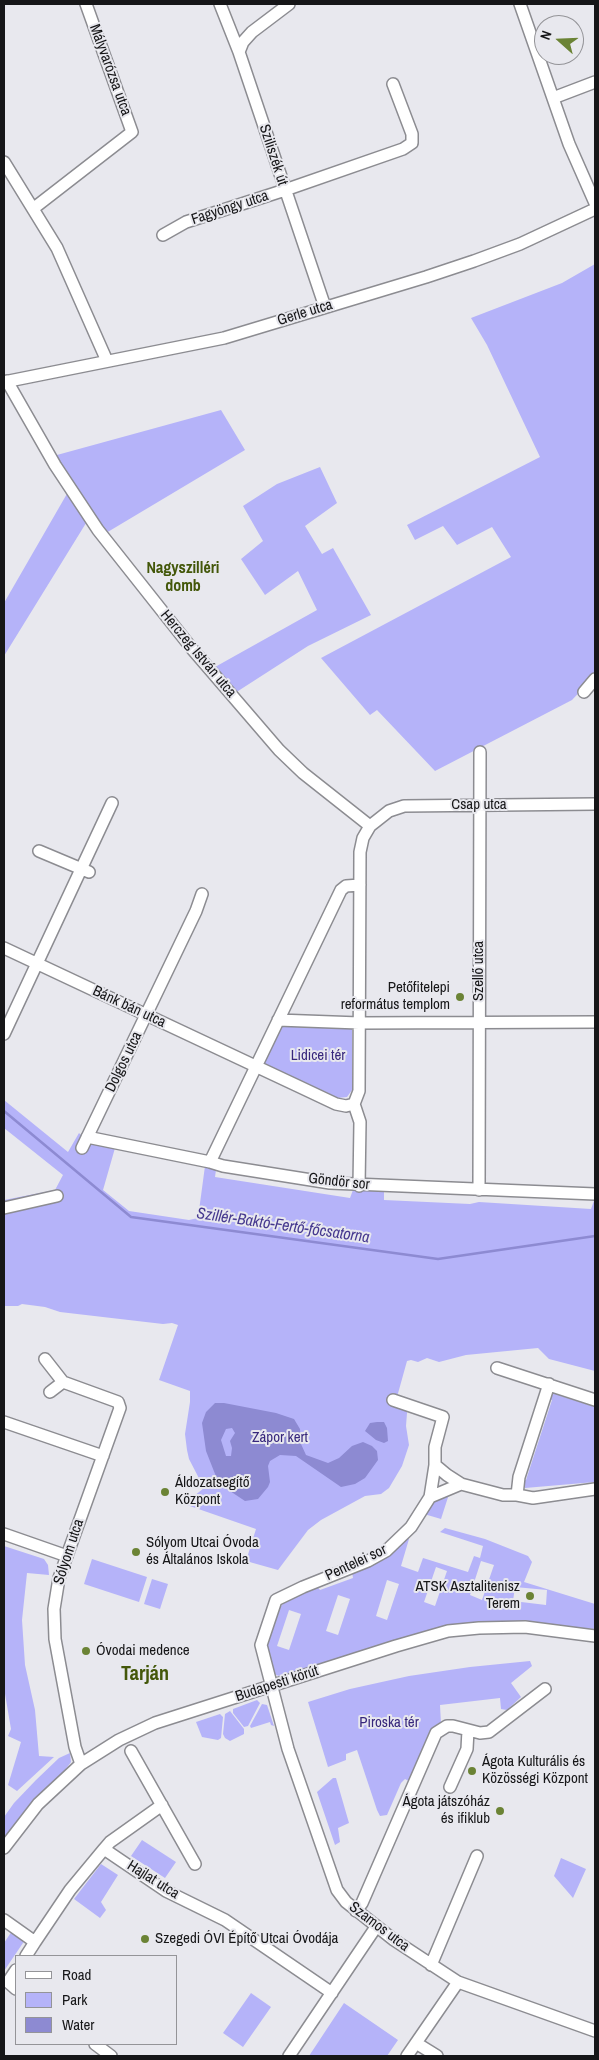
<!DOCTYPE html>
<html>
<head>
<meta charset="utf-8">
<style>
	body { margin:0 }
	#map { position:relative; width:599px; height:2060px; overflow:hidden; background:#e8e8ee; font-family:"Archivo Narrow",sans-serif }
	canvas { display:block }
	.frame { position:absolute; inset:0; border:5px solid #161618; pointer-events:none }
	.legend { position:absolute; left:15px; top:1955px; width:162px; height:90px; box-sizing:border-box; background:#e8e8ee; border:1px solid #949498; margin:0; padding:6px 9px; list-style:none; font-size:15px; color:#161618 }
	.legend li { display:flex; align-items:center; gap:10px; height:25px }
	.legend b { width:25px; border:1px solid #949498 }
	.north { position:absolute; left:534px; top:15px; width:50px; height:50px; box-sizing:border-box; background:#e8e8ee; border:1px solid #949498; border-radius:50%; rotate:290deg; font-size:14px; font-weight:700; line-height:20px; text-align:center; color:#161618 }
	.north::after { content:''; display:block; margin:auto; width:18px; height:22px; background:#6b8335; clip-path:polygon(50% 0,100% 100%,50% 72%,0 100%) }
</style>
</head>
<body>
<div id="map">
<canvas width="599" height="2060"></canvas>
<div class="frame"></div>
<ul class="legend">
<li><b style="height:6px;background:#fff"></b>Road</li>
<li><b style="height:14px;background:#b5b3f9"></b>Park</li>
<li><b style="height:14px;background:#8d8ad2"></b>Water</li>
</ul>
<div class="north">N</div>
</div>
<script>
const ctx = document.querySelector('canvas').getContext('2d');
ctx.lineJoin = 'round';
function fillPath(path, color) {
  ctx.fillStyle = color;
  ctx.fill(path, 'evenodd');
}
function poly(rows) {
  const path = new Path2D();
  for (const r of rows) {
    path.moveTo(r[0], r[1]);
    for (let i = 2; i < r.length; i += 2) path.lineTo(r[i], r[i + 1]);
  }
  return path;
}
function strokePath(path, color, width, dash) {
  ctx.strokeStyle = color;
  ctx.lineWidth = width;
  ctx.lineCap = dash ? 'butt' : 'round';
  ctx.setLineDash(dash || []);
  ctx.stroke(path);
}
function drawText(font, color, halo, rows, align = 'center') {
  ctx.font = font + ' "Archivo Narrow",sans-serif';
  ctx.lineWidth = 4;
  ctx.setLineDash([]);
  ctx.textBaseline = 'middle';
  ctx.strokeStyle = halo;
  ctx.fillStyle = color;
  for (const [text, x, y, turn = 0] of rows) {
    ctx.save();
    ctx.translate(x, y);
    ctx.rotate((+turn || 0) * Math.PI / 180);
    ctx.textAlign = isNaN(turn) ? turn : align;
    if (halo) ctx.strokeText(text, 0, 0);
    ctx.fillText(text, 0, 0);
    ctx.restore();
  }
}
const green = poly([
	[595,264,595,670,592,679,572,700,435,771,377,710,370,715,321,658,511,557,492,527,457,545,443,526,415,540,407,525,540,457,487,345,471,318,562,283],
	[221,410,245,450,106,533,91,515,4,656,4,603,68,492,46,458],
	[320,467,337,503,305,526,322,554,333,548,371,615,308,646,235,693,215,667,317,610,298,571,265,595,241,559,263,541,243,506,277,484],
	[281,1023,352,1027,352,1090,347,1097,337,1098,260,1064],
	[4,1100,68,1152,79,1133,85,1139,115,1148,103,1190,129,1211,189,1220,198,1218,205,1166,216,1170,215,1177,350,1198,353,1190,384,1191,384,1200,470,1204,479,1202,591,1209,595,1198,595,1371,549,1359,538,1348,466,1355,439,1362,427,1358,418,1362,411,1360,407,1361,397,1397,408,1400,406,1426,409,1445,402,1466,389,1488,381,1494,365,1496,321,1520,308,1530,278,1570,246,1561,256,1529,184,1504,204,1488,189,1459,187,1450,185,1434,190,1402,190,1391,159,1380,178,1325,172,1323,163,1324,60,1312,45,1307,22,1304,18,1306,4,1306,4,1200,55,1190,63,1175,4,1128],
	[555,1392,562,1392,561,1396,595,1407,595,1482,525,1488,522,1480,526,1480,552,1400,549,1399],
	[450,1491,441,1519,424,1514,436,1498],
	[445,1528,485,1539,528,1556,532,1562,524,1582,595,1604,595,1629,491,1622,433,1629,294,1672,279,1676,274,1674,265,1645,277,1610,290,1597,317,1586,320,1590,353,1578,352,1572,407,1538,409,1539,401,1566,418,1572,423,1558,468,1572,474,1556,480,1558,483,1546,440,1532],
	[481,1561,494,1565,482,1600,470,1595],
	[436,1567,447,1571,435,1606,424,1602],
	[387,1580,399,1584,387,1620,376,1616],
	[515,1587,547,1590,546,1605,513,1601],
	[338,1595,350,1599,338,1635,326,1631],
	[289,1610,301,1614,289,1650,277,1646],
	[4,1546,44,1559,48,1565,49,1575,27,1573,22,1620,25,1665,35,1710,39,1756,54,1757,17,1791,8,1785,21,1742,8,1736,11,1729,4,1688],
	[92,1559,147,1577,139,1602,84,1584],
	[152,1579,168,1584,160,1609,144,1604],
	[530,1661,532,1666,511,1683,521,1697,507,1710,501,1709,500,1698,440,1705,441,1724,411,1782,405,1779,401,1783,387,1815,380,1816,377,1810,357,1750,346,1754,346,1760,328,1767,308,1702,350,1689,409,1676,470,1667],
	[257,1700,260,1703,248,1726,244,1727,233,1713,233,1709],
	[262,1704,267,1705,274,1726,271,1725,270,1722,251,1728,250,1726],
	[230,1711,244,1729,244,1734,230,1741,225,1738,223,1734,225,1714],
	[220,1714,223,1717,221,1738,218,1740,202,1737,196,1722],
	[70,1753,71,1762,62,1774,38,1797,4,1838,4,1817,14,1803,36,1780,59,1758],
	[333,1778,336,1778,349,1823,338,1828,340,1842,335,1845,317,1792],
	[142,1840,176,1862,165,1878,131,1856],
	[561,1858,586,1869,573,1898,554,1876],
	[101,1864,118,1875,101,1902,106,1910,100,1918,74,1899],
	[12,1931,25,1940,4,1971,4,1943],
	[251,1993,271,2007,243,2047,223,2033],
	[344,2003,398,2040,387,2056,309,2056]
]);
const water = poly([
	[215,1403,224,1403,276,1413,294,1419,300,1429,301,1444,306,1455,328,1463,339,1458,352,1446,363,1442,372,1446,377,1451,378,1460,365,1478,355,1484,341,1487,296,1456,280,1455,270,1461,268,1466,270,1482,268,1487,258,1499,245,1501,230,1491,217,1479,206,1451,202,1423,206,1412],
	[232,1428,235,1433,230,1441,232,1448,231,1456,226,1456,221,1440,226,1429],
	[377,1422,384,1422,387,1428,388,1441,384,1443,376,1440,365,1431,370,1423]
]);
const stream = poly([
	[4,1111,131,1217,438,1259,595,1236]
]);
const minor = poly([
	[220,4,239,52,325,307],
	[520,4,569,144,595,203],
	[239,52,243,42,252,32,289,4],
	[553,98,595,82],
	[4,162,57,248,107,361],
	[34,208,132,132,86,4],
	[163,235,186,222,285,190,403,149,412,143,412,134,393,84],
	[7,381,55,465,98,530,193,650,279,750,303,773,370,826],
	[4,382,224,338,426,277,474,261,520,244,595,209],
	[584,692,595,679],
	[39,851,89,872],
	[4,948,300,1087,336,1104,346,1106,354,1104,359,1091,360,852,363,838,370,826,389,811,404,806,595,804],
	[278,1020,359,1023,595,1022],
	[4,1034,112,803],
	[354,1104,360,1122,359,1186],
	[87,1137,210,1162,223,1166,330,1183,595,1194],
	[82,1148,196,911,202,894],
	[210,1162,341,890,346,886,360,885],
	[479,1190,480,752],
	[4,1208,57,1196],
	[45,1359,63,1382,118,1402,120,1408,59,1578,54,1609,55,1639,75,1747,81,1764],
	[497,1368,595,1400],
	[50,1392,63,1382],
	[393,1400,443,1417,435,1447,435,1465,430,1497,411,1527,386,1551,368,1561,303,1587,276,1600,261,1645,288,1749,337,1890,346,1902,394,1940,458,1982,595,2031],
	[4,1422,103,1456],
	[435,1465,447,1475,461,1484,503,1495,517,1495,533,1498,595,1489],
	[517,1495,519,1477,549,1384],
	[430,1497,461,1484],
	[4,1534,67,1556],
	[131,1751,195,1864],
	[450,1787,467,1749,468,1730],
	[4,1848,38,1804,81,1764,119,1740,155,1723,396,1646,448,1631,479,1628,525,1627,595,1636],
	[104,1849,110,1842,162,1805],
	[356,1911,362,1903,436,1733,447,1726,453,1726,480,1733,489,1732,545,1689],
	[4,1920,35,1942,70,1890,104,1849,166,1891,225,1920,332,1993],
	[26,1956,35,1942],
	[431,1965,477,1856],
	[16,1970,8,1982,16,1989],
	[416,2043,437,2056],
	[95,2044,111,2056],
	[289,2056,376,1927],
	[407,2056,458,1982]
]);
const markers = [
	[460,997,5,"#6b8335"],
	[165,1492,5,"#6b8335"],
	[136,1552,5,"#6b8335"],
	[530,1596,5,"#6b8335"],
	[86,1651,5,"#6b8335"],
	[472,1771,5,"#6b8335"],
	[500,1811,5,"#6b8335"],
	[145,1939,5,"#6b8335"]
];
const streetNames = [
	["Mályvarózsa utca",110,70,70],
	["Sziliszék út",273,155,72],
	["Fagyöngy utca",230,208,-18],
	["Gerle utca",305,313,-17],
	["Herczeg István utca",198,654,50],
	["Csap utca",479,805],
	["Szellő utca",479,971,-90],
	["Bánk bán utca",129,1007,25],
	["Dolgos utca",124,1062,-64],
	["Göndör sor",339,1182,6],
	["Sólyom utca",69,1552,-72],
	["Pentelei sor",356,1563,-25],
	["Budapesti körút",277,1684,-18],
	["Hajlat utca",153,1880,32],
	["Szamos utca",379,1927,37]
];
const poiNames = [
	["Petőfitelepi",450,988,"right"],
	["református templom",450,1005,"right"],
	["Áldozatsegítő",175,1483],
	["Központ",175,1500],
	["Sólyom Utcai Óvoda",146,1543],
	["és Általános Iskola",146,1560],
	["ATSK Asztalitenisz",520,1587,"right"],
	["Terem",520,1604,"right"],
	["Óvodai medence",96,1651],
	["Ágota Kulturális és",482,1762],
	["Közösségi Központ",482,1779],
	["Ágota játszóház",490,1802,"right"],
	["és ifiklub",490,1819,"right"],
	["Szegedi ÓVI Építő Utcai Óvodája",155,1939]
];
const parkNames = [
	["Lidicei tér",318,1056],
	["Zápor kert",280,1438],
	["Piroska tér",389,1723]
];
const neighbourhoodNames = [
	["Nagyszilléri",183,569],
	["domb",183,587]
];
const waterNames = [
	["Szillér-Baktó-Fertő-főcsatorna",283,1226,8]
];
const districtNames = [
	["Tarján",145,1675]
];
fillPath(green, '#b5b3f9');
fillPath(water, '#8d8ad2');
strokePath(stream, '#8d8ad2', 2.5);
strokePath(minor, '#8c8c91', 14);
strokePath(minor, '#fff', 11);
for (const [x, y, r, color] of markers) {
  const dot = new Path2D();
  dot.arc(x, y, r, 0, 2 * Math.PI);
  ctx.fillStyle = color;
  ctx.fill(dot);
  strokePath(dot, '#e8e8ee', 2);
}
drawText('15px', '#161618', '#e8e8ee', streetNames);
drawText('15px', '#161618', '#e8e8ee', poiNames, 'left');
drawText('15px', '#37277c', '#e8e8ee', parkNames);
drawText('bold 16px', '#435709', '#e8e8ee', neighbourhoodNames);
drawText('italic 16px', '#46398f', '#e8e8ee', waterNames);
drawText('bold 20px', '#435709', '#e8e8ee', districtNames);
</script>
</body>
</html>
